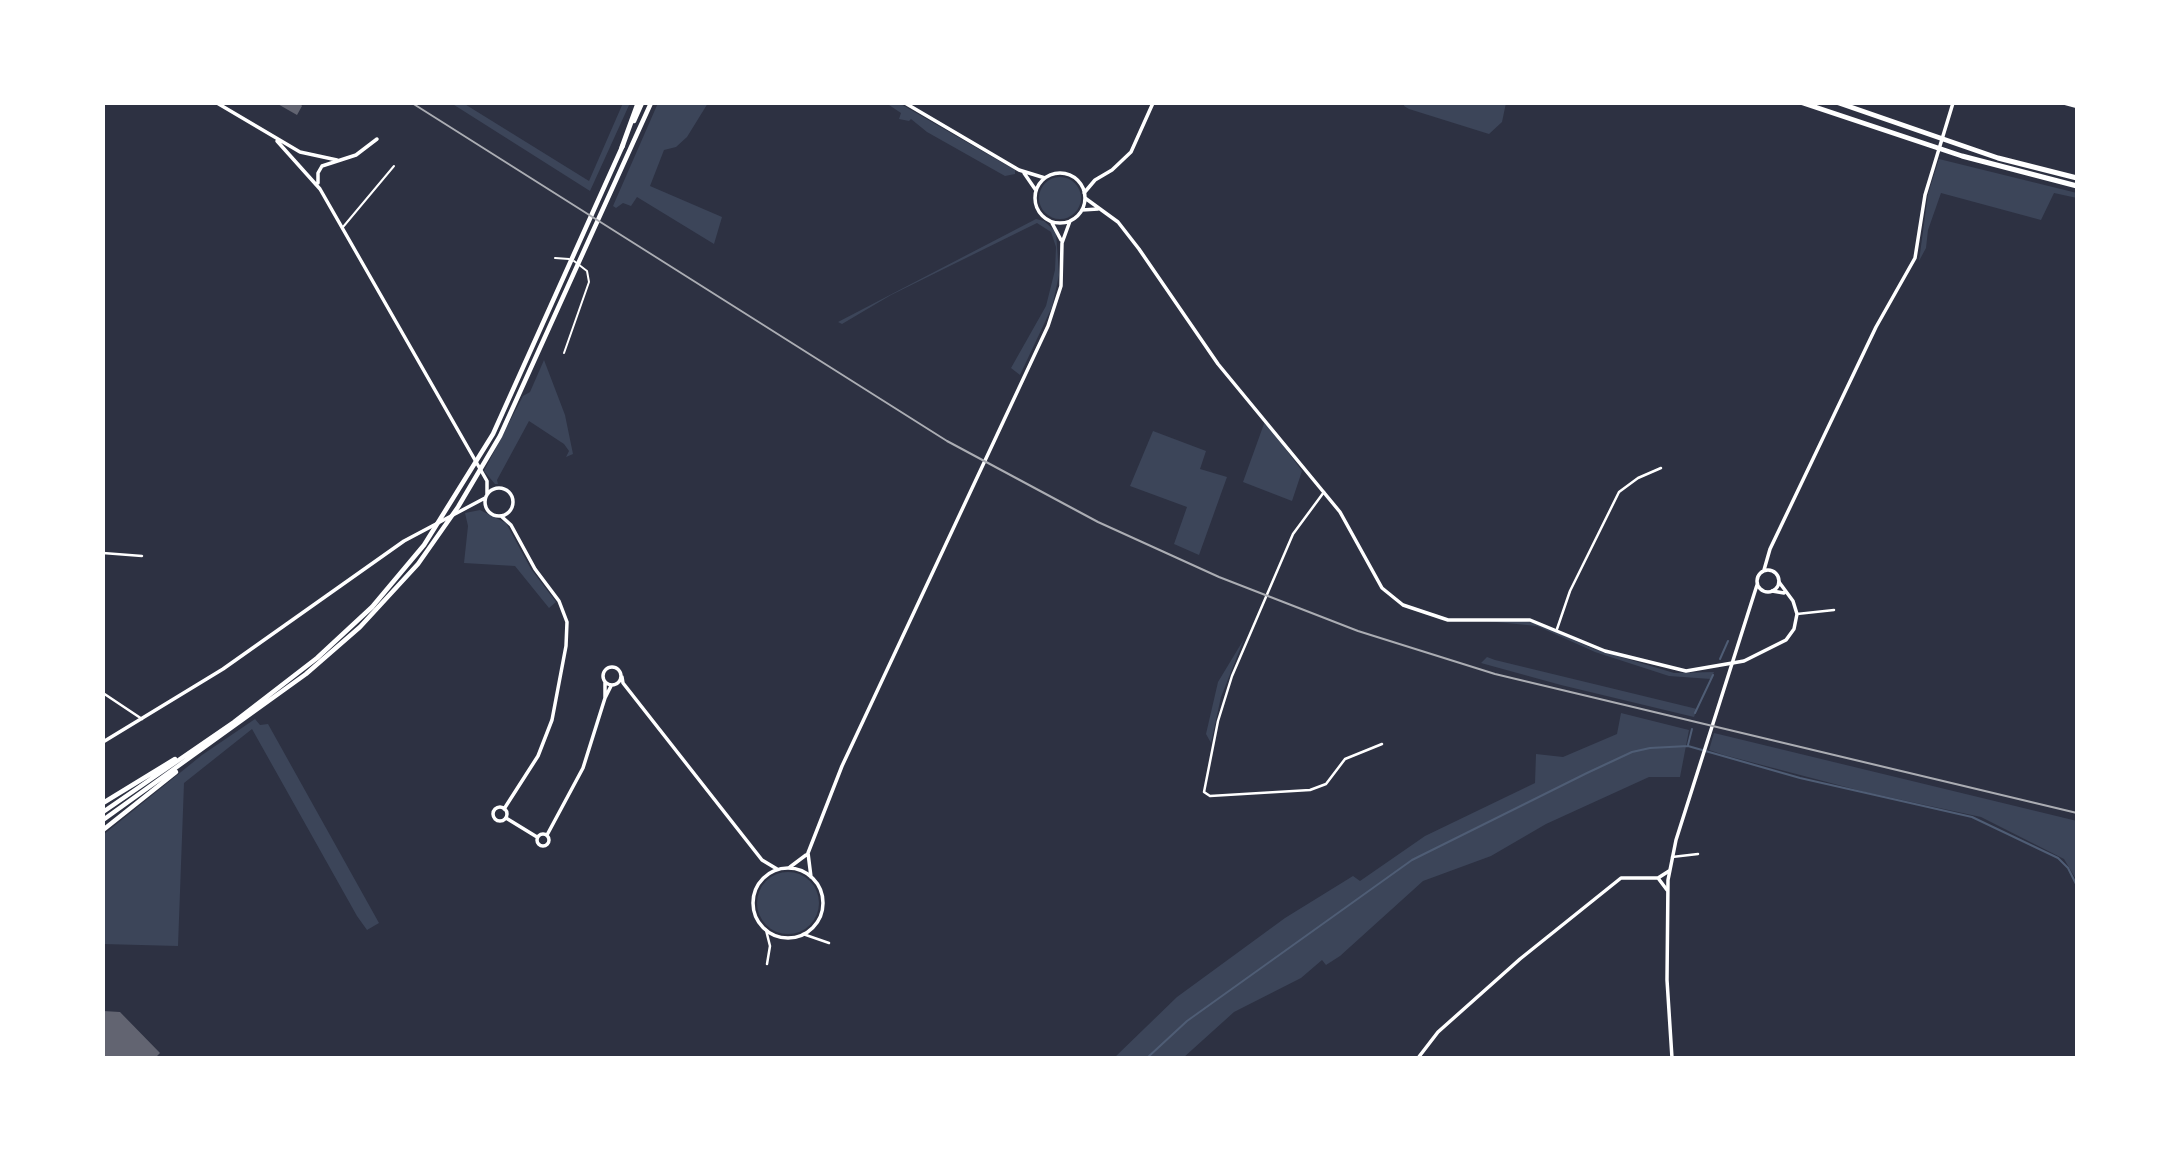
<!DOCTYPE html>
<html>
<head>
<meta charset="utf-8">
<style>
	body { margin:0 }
	#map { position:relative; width:2180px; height:1161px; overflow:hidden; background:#2d3142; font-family:Rubik,sans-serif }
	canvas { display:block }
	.frame { position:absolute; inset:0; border:105px solid #fff; pointer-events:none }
</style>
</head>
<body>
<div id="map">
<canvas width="2180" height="1161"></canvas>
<div class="frame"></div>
</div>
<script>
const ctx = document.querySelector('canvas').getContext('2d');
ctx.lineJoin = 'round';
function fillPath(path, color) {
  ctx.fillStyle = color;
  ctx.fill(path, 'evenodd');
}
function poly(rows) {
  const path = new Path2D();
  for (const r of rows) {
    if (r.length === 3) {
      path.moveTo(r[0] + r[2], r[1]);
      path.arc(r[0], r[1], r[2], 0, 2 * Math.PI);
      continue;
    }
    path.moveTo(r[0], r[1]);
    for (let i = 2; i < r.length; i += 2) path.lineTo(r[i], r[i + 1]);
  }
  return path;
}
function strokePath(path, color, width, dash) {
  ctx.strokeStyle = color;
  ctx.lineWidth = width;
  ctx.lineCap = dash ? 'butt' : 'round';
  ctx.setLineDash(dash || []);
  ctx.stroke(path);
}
const green = poly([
	[451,103,463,103,589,181,623,103,630,103,590,191],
	[658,103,708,103,687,137,676,147,664,150,650,186,722,217,714,244,637,197,631,206,623,203,616,208,613,206],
	[886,103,899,103,1015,170,1015,174,1005,176,927,132,911,119,909,121,899,119,901,113],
	[1405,103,1506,103,1502,122,1489,134,1409,109,1404,106],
	[1939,159,2077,193,2077,198,2054,193,2041,220,1941,193,1928,230,1926,248,1919,261,1928,194],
	[1060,198,21],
	[1036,219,1044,221,1056,232,1059,275,1052,307,1020,375,1011,368,1046,306,1055,270,1056,247,1051,232,1037,223,891,295,842,324,838,322],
	[544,360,565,415,573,454,566,457,569,451,564,444,529,421,497,480,498,484,495,484,484,471,523,396,530,392],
	[1265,421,1302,471,1292,501,1243,482],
	[1153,431,1206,451,1200,469,1227,477,1199,555,1174,544,1187,507,1130,486],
	[480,510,506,523,531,569,556,602,549,608,515,566,464,563,468,526,465,513],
	[1486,621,1522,621,1536,623,1594,649,1674,673,1714,672,1711,679,1669,676,1595,652,1537,626],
	[1244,639,1221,697,1211,743,1206,734,1218,682],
	[1487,657,1495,660,1697,709,1694,717,1561,685,1481,663],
	[1621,713,1689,730,1680,777,1649,777,1546,824,1491,856,1423,881,1340,956,1326,965,1322,960,1301,978,1234,1012,1183,1058,1114,1058,1177,997,1285,918,1353,876,1360,881,1425,836,1535,783,1536,754,1563,757,1617,734],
	[255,719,260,725,268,724,379,923,367,930,357,916,252,729,184,783,178,946,103,944,103,835,202,755],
	[1714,733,2077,821,2077,881,2064,859,1981,817,1865,792,1724,755,1709,750],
	[788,903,31]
]);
const stream = poly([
	[1720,659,1728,641],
	[1695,713,1713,675],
	[1688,745,1692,729],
	[1147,1058,1187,1021,1412,860,1587,773,1632,752,1650,748,1688,746,1800,778,1972,817,2058,858,2068,868,2077,886]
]);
const building = poly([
	[276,103,300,103,302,106,297,115],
	[103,1011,120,1012,160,1053,155,1058,103,1058]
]);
const service = poly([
	[343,227,394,166],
	[555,258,569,259],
	[564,353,589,282,587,271,574,261]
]);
const minor = poly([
	[2062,103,2077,107],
	[1324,492,1293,534,1232,676,1218,721,1204,792,1210,796,1310,790,1326,784,1345,759,1382,744],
	[103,553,142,556],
	[1797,614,1834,610],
	[1557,629,1570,591,1619,492,1638,478,1661,468],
	[103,693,142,719],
	[1672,857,1698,854],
	[766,930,770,946,767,964],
	[803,934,829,943]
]);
const tertiary = poly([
	[217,103,300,152,337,160],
	[905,103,1019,170,1045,178],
	[277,141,320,189,487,481,487,494],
	[1024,173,1035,189],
	[1060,198,25],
	[318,183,318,173,322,166,356,155,377,139],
	[1084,193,1095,180,1112,170,1131,152,1153,103],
	[1085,198,1118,222,1139,249,1218,364,1340,512,1382,588,1403,605,1448,620,1530,620,1605,651,1686,671,1744,661,1786,640,1794,629,1797,614,1793,601,1779,582],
	[1082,210,1098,209],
	[1052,223,1061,240],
	[499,502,14],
	[501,516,511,525,535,569,559,601,567,622,566,646,552,720,538,756,504,809],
	[1772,591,1784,593],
	[612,676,9],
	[622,677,623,683,762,860,777,869],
	[605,682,605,698,611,686],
	[103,742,223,669,404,541,485,498],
	[500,814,7],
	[506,818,537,837],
	[543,840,6],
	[547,835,583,768,605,698],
	[790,867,806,855],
	[788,903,35],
	[811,877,808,853,842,766,1048,326,1061,286,1062,243,1070,221],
	[1658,878,1667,890],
	[1418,1058,1438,1032,1520,959,1621,878,1658,878,1669,871]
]);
const secondary = poly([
	[1768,581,11],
	[1764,570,1770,549,1876,327,1915,258,1925,195,1953,103],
	[1672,1058,1667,980,1668,880,1676,840,1757,585]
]);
const trunk = poly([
	[634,121,642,103],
	[103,803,175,759],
	[103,812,234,722,317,658,372,607,424,545,493,434,623,145],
	[103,820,306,674,360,627,418,564,458,507,500,436,651,103],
	[103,830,176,772]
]);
const motorway = poly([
	[1803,103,1962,156,2077,186],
	[1839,103,1998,158,2077,178],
	[622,147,638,103]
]);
const rail = poly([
	[412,103,947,441,1098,522,1219,577,1358,631,1495,674,2077,813]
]);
fillPath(green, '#3c4559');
strokePath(stream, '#4f5d75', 2);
fillPath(building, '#626471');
strokePath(service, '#fff', 2);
strokePath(minor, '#fff', 2.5);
strokePath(tertiary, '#fff', 3.5);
strokePath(secondary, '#fff', 3.5);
strokePath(trunk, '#fff', 4.5);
strokePath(motorway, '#fff', 5);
strokePath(rail, '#abadb3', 2);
</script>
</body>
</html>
